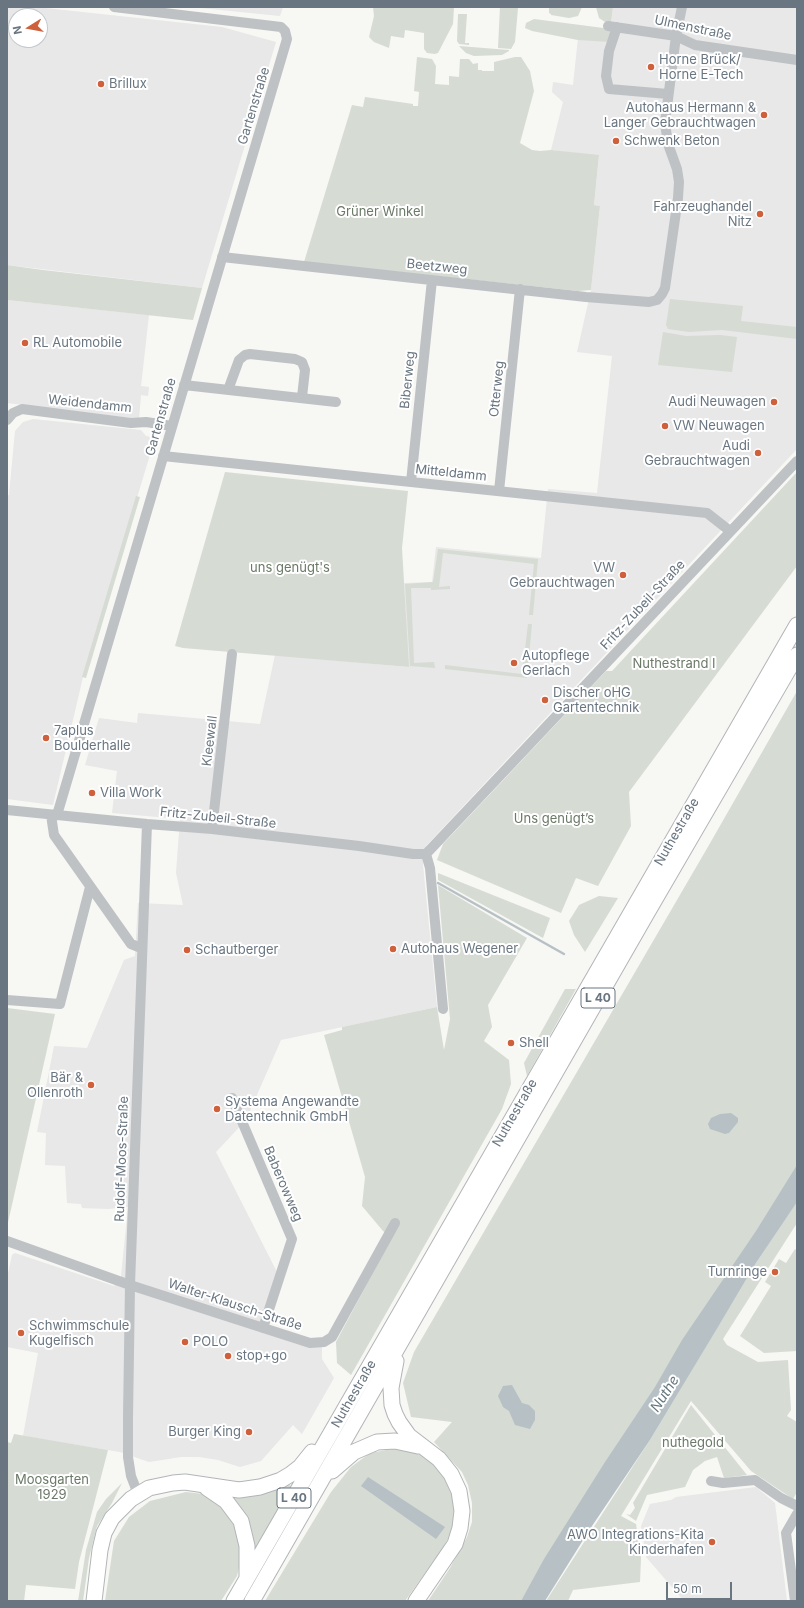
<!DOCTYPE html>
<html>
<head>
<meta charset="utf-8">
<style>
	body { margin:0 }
	#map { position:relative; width:804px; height:1608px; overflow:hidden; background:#f7f7f4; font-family:Inter,sans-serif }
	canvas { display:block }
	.frame { position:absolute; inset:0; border:8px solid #697681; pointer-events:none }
	.north { position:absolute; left:8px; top:8px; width:40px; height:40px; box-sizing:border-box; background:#fff; border:1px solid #c3c8cd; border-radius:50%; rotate:259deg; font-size:11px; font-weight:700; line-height:16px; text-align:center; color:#697681 }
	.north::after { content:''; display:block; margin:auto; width:14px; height:18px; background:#cf603c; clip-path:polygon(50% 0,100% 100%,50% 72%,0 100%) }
	.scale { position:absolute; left:666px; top:1582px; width:66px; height:18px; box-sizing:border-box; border:2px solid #697681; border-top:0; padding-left:5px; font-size:12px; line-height:14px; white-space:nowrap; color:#697681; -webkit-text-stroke:3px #fff; paint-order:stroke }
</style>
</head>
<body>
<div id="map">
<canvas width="804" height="1608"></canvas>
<div class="frame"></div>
<div class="north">N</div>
<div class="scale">50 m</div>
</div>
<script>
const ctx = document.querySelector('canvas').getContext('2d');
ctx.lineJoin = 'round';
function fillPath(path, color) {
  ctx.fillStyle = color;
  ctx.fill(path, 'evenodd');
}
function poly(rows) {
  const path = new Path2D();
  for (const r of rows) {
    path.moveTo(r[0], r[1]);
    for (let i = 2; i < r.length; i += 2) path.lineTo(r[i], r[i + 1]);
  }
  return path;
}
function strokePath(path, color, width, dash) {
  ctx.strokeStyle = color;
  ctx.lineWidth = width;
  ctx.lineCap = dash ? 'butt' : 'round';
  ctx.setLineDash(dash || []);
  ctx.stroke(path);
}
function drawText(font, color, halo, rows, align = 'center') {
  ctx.font = font + ' Inter,sans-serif';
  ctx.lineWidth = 4;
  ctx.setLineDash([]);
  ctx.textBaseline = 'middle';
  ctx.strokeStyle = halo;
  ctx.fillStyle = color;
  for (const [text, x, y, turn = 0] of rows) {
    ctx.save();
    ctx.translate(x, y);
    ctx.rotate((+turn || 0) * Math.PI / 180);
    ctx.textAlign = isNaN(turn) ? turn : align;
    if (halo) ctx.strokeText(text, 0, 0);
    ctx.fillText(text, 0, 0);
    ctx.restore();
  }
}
const built = poly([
	[7,7,36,7,222,27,276,42,202,288,7,265],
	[16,16,40,16,40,40,16,40],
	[191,7,283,7,280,16],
	[613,7,797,7,797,449,426,846,423,865,437,1007,281,1040,246,1120,216,1152,279,1276,263,1328,322,1346,322,1359,334,1378,302,1434,293,1425,261,1461,240,1467,218,1460,199,1457,181,1457,149,1462,120,1452,23,1436,38,1353,7,1347,7,1278,12,1255,15,1253,114,1286,121,1276,128,1207,108,1209,82,1208,81,1204,67,1203,65,1166,45,1165,46,1133,37,1132,54,1046,87,1048,124,960,135,956,138,903,183,905,176,873,180,819,112,813,117,771,85,765,99,718,137,723,138,713,260,724,275,655,408,667,404,583,432,582,436,547,541,558,548,489,597,493,612,356,577,352,591,290,600,206,594,205,599,156,551,150,563,102,552,92,553,82,573,85,579,29,610,33],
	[7,300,149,315,141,386,149,387,148,396,141,395,139,419,7,403],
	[33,419,141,430,146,436,155,438,83,677,53,805,7,799,7,496,9,495,15,431,23,422],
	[756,1487,775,1503,787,1601,684,1601,646,1557,641,1526,650,1504,671,1500,676,1497]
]);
const green = poly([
	[373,7,454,7,453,24,438,53,435,54,427,53,424,49,424,33,405,30,404,38,391,36,389,48,374,42,369,37,374,16],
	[500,7,517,7,518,8,515,42,511,49,498,48],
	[549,7,582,7,578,16,569,18,551,15,551,14,549,13],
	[596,7,613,7,611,23,605,22,599,18],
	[458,14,467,14,465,43,469,43,469,45,459,44,457,41],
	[534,19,611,29,610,42,578,40,532,31,525,28,526,23],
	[459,46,509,50,509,51,502,55,474,56,466,53],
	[417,57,432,59,436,66,435,84,449,85,449,76,459,77,460,59,469,59,473,64,478,63,478,70,482,70,482,71,494,71,494,62,515,57,521,57,530,71,534,91,520,143,532,150,540,151,551,150,599,155,594,205,600,206,591,290,578,291,304,262,352,105,363,107,365,97,413,104,413,106,418,106,419,92,414,91],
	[7,265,43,270,202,288,193,320,7,300],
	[670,299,743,306,741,321,797,327,797,339,722,330,689,332,668,329,666,325],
	[663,332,686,336,720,335,737,337,732,372,658,365],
	[225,472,408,491,402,548,409,667,183,648,175,646],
	[797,472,797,566,629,792,631,826,598,886,576,878,561,913,437,860,443,844,606,671,612,671],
	[136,496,140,497,86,678,82,677],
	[438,549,538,559,533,615,529,615,534,564,443,553,439,587,450,586,450,589,431,590,431,588,411,588,414,663,434,662,435,668,410,666,405,584,433,582],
	[528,624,532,624,527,678,445,669,445,665,522,674],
	[797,691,797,1170,521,1601,428,1601,450,1568,467,1537,472,1522,472,1503,468,1485,462,1472,434,1442,452,1422,411,1417,403,1383,414,1352,709,845],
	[438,873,550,918,543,938,438,880],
	[438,885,527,938,488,1005,492,1027,484,1041,509,1060,511,1084,502,1109,351,1375,337,1363,336,1342,392,1237,383,1231,362,1206,365,1177,324,1035,342,1030,342,1027,437,1007,444,1050,450,1019],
	[599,896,618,898,585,952,574,935,569,921,579,905],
	[565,989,576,989,527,1076,524,1063],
	[7,1008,55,1014,7,1227],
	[797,1201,797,1223,723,1339,727,1345,758,1362,788,1360,791,1410,787,1416,797,1422,797,1492,793,1499,751,1471,691,1401,621,1516,636,1524,641,1558,640,1582,573,1590,568,1601,546,1601,650,1440,756,1263],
	[795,1249,797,1251,797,1351,764,1353,740,1336,771,1286,765,1282,779,1259,786,1263],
	[691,1405,747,1475,724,1478,717,1457,705,1461,693,1470,685,1487,647,1495,636,1521,626,1514,630,1515,635,1508,633,1503],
	[14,1434,108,1450,79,1562,75,1589,26,1585,24,1601,7,1601,7,1442,11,1443],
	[397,1448,424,1456,437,1465,447,1476,457,1506,455,1525,443,1548,405,1601,265,1601,331,1492,351,1467,370,1453],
	[122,1483,112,1503,97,1526,89,1558,83,1601,78,1601,86,1550,97,1512,106,1499],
	[287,1484,291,1486,256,1548,251,1545,228,1497],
	[186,1492,204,1494,226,1508,239,1532,241,1559,237,1576,221,1601,105,1601,114,1541,129,1517,150,1501]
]);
const water = poly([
	[731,1113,738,1118,738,1122,729,1133,725,1134,710,1129,708,1124,711,1118,720,1114],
	[797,1165,797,1202,756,1263,718,1327,650,1440,590,1529,545,1601,521,1601,544,1559,605,1462,655,1387,682,1340,756,1231],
	[512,1385,522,1403,529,1405,535,1411,535,1420,530,1429,515,1425,509,1411,503,1407,498,1396,503,1386],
	[368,1477,445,1527,436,1539,361,1486]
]);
const stream = poly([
	[438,883,564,954]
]);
const minor = poly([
	[608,26,676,36,695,45,797,60],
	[617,27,609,51,606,76,609,89,668,94],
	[222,257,586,297,649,302,657,300,662,294,665,288,678,198,679,182,677,169,668,144,665,123,676,36,682,7],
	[184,385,336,402],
	[228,390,239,360,245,355,250,354,295,359,302,362,305,370,302,397],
	[7,420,13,413,22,409,131,423,146,422,172,426],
	[163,456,707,513,730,531],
	[411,482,432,280],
	[499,491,520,289],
	[7,810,147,824,212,829,359,846,413,854,426,854,797,461],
	[51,815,54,835,131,944,141,948],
	[57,815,287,39,285,31,281,27,114,7],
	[212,829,232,654],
	[426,854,430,868,443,1009],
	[7,1000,60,1004,90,887],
	[232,1098,292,1239,263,1328],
	[7,1241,130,1285,310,1343,324,1342,332,1337,395,1223],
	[711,1481,723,1483,755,1480,781,1498,797,1506],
	[138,1494,131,1476,128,1457,128,1417,130,1285,147,824],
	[795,1601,786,1533,797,1514]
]);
const highway = poly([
	[396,1361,391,1388,392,1405,395,1414,399,1422,409,1436,439,1459,451,1474,459,1491,462,1511,460,1528,455,1544,416,1601],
	[332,1471,354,1452,377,1442,395,1441,418,1446],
	[207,1488,226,1501,241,1521,247,1546,247,1578],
	[94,1601,100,1550,104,1533,112,1518,131,1499,149,1488,173,1483,185,1482,239,1490,260,1487,281,1480,291,1474,300,1467,312,1452],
	[234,1601,797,625],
	[252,1601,647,913,797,655]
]);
const markers = [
	[651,67,4,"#cf603c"],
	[101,84,4,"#cf603c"],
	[764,115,4,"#cf603c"],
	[616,141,4,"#cf603c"],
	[760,214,4,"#cf603c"],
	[25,343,4,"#cf603c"],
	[774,402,4,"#cf603c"],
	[665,426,4,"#cf603c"],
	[758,453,4,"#cf603c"],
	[623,575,4,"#cf603c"],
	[514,663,4,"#cf603c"],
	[545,700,4,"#cf603c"],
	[46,738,4,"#cf603c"],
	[92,793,4,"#cf603c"],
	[393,949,4,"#cf603c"],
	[187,950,4,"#cf603c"],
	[511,1043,4,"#cf603c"],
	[91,1085,4,"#cf603c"],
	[217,1109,4,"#cf603c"],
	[775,1272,4,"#cf603c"],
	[21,1333,4,"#cf603c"],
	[185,1342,4,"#cf603c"],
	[228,1356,4,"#cf603c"],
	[249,1432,4,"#cf603c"],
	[712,1542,4,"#cf603c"]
];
const shields = [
	[598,998,34],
	[294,1498,34]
];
const shieldNames = [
	["L 40",598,998],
	["L 40",294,1498]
];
const streetNames = [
	["Ulmenstraße",693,28,12],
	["Gartenstraße",254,106,-73],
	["Beetzweg",437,267,6],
	["Biberweg",408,380,-84],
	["Otterweg",497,389,-84],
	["Weidendamm",90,404,6],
	["Gartenstraße",161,417,-74],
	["Mitteldamm",451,473,6],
	["Fritz-Zubeil-Straße",643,605,-47],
	["Kleewall",210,741,-83],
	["Fritz-Zubeil-Straße",218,818,6],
	["Nuthestraße",677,832,-60],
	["Nuthestraße",515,1113,-60],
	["Rudolf-Moos-Straße",122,1159,-88],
	["Baberowweg",283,1184,67],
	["Walter-Klausch-Straße",235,1305,18],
	["Nuthestraße",354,1394,-60]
];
const poiNames = [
	["Horne Brück/",659,60],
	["Horne E-Tech",659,75],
	["Brillux",109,84],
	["Autohaus Hermann &",756,108,"right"],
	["Langer Gebrauchtwagen",756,123,"right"],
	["Schwenk Beton",624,141],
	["Fahrzeughandel",752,207,"right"],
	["Nitz",752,222,"right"],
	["RL Automobile",33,343],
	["Audi Neuwagen",766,402,"right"],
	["VW Neuwagen",673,426],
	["Audi",750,446,"right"],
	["Gebrauchtwagen",750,461,"right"],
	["VW",615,568,"right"],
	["Gebrauchtwagen",615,583,"right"],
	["Autopflege",522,656],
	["Gerlach",522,671],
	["Discher oHG",553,693],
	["Gartentechnik",553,708],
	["7aplus",54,731],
	["Boulderhalle",54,746],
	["Villa Work",100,793],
	["Autohaus Wegener",401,949],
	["Schautberger",195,950],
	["Shell",519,1043],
	["Bär &",83,1078,"right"],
	["Ollenroth",83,1093,"right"],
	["Systema Angewandte",225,1102],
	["Datentechnik GmbH",225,1117],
	["Turnringe",767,1272,"right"],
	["Schwimmschule",29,1326],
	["Kugelfisch",29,1341],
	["POLO",193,1342],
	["stop+go",236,1356],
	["Burger King",241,1432,"right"],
	["AWO Integrations-Kita",704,1535,"right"],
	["Kinderhafen",704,1550,"right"]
];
const parkNames = [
	["Grüner Winkel",380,212],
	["uns genügt's",290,568],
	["Nuthestrand I",674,664],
	["Uns genügt’s",554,819],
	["nuthegold",693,1443],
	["Moosgarten",52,1480],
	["1929",52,1495]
];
const waterNames = [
	["Nuthe",665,1394,-57]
];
fillPath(built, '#e7e8e7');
fillPath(green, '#d6dbd4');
fillPath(water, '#b7c1c5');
strokePath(stream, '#b7c1c5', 2.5);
strokePath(highway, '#b2b5b8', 17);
strokePath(minor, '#bec2c5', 10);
strokePath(highway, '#fff', 15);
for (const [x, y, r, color] of markers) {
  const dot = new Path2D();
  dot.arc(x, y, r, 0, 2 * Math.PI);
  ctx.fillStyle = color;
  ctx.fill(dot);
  strokePath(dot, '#fff', 1.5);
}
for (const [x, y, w] of shields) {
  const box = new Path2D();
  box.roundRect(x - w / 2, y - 10, w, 20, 3);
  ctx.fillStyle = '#fff';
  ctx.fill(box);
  strokePath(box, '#697681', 1);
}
drawText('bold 12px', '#697681', null, shieldNames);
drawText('13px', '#697681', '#fff', streetNames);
drawText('13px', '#697681', '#fff', poiNames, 'left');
drawText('13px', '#6b7967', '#fff', parkNames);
drawText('italic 14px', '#65777e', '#fff', waterNames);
</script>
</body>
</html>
